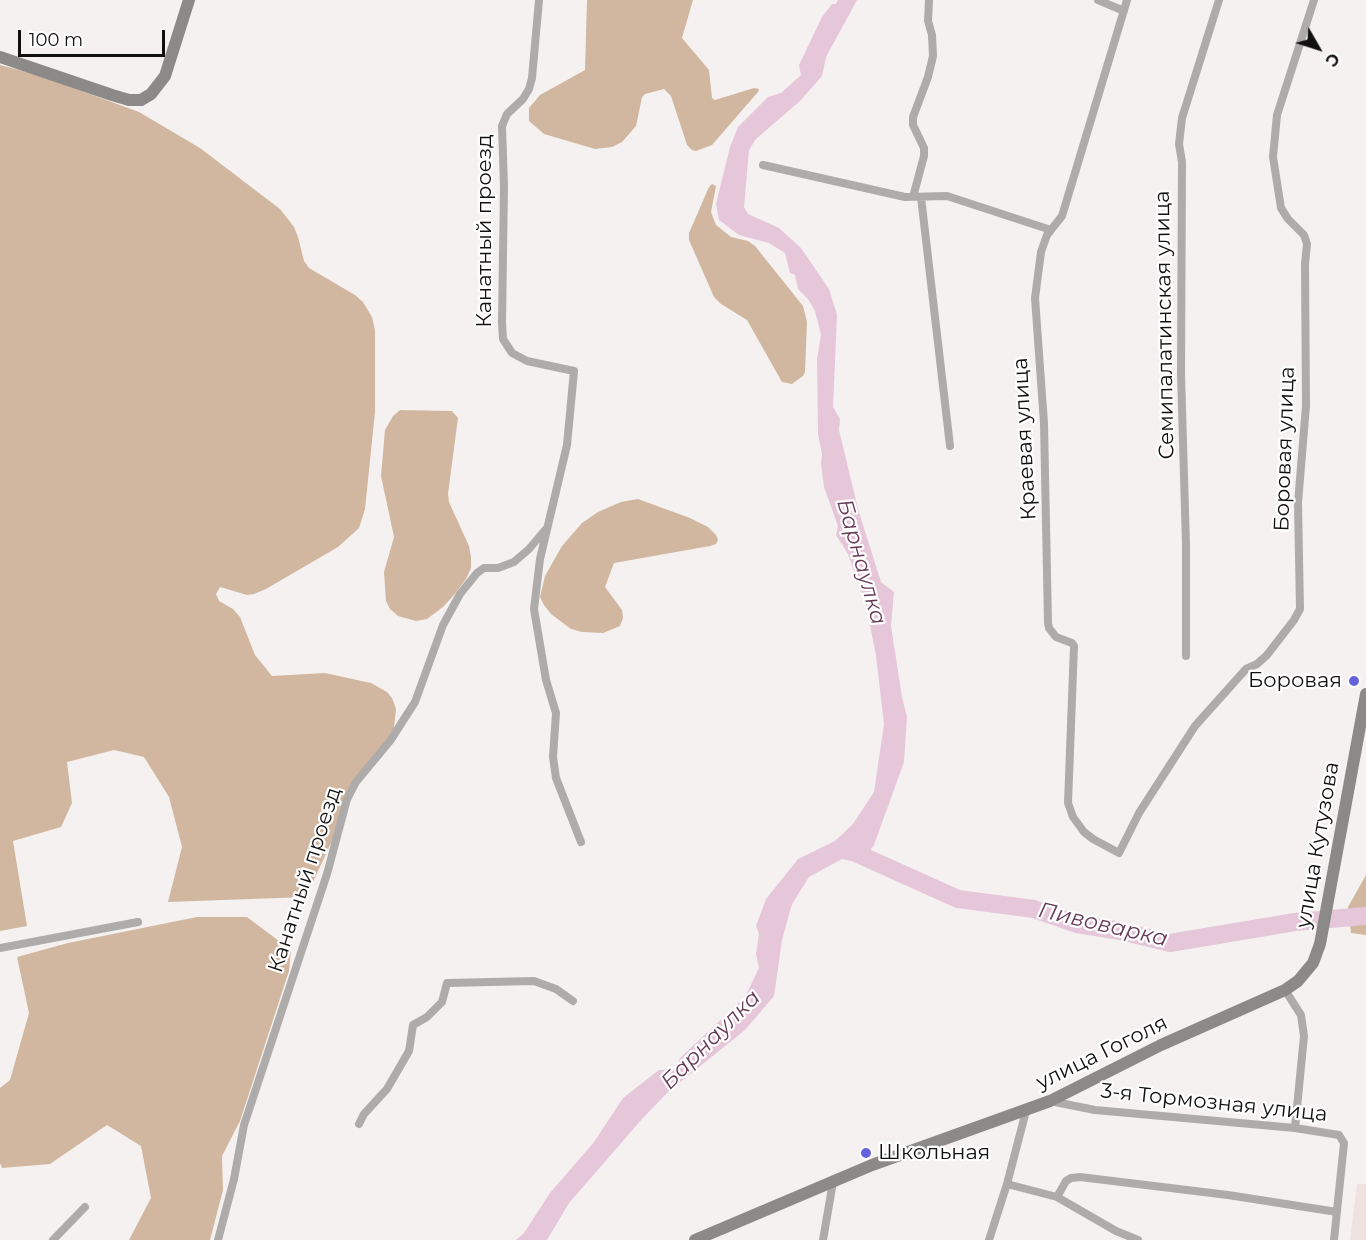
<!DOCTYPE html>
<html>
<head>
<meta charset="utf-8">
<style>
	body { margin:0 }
	#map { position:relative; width:1366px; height:1240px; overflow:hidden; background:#f5f1f1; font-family:Montserrat,sans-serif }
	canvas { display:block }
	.north { position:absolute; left:1288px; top:18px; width:60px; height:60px; -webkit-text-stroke:4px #fff; paint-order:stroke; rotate:129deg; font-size:16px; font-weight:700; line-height:24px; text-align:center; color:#111010 }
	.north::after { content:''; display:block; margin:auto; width:21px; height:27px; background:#111010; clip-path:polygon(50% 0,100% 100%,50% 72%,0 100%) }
	.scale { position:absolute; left:18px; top:30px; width:147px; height:27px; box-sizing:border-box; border:3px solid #111010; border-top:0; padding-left:8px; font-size:18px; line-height:21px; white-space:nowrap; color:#111010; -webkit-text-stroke:4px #fff; paint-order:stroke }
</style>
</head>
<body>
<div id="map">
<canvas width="1366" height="1240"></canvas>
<div class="north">С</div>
<div class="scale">100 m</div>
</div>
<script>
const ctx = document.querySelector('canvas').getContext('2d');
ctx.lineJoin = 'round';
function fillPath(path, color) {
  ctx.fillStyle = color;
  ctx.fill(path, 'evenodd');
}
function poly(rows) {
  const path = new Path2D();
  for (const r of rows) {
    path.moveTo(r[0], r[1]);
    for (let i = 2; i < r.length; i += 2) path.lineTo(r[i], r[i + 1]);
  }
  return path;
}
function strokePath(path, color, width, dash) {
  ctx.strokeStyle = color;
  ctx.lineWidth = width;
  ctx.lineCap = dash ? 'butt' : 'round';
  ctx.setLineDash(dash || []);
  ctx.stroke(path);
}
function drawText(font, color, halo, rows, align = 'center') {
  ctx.font = font + ' Montserrat,sans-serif';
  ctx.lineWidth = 4.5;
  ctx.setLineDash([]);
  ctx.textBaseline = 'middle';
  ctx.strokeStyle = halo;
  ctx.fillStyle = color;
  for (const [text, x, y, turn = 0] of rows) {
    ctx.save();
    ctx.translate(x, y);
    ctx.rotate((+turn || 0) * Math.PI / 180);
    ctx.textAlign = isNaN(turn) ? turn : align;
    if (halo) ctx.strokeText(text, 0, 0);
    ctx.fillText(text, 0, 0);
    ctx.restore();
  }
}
const built = poly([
	[1357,1184,1366,1184,1366,1240,1350,1240]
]);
const forest = poly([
	[587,0,693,0,682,38,709,70,712,98,715,100,754,88,759,89,758,92,712,145,696,151,692,150,687,145,671,96,664,89,645,94,642,97,636,126,622,142,612,147,595,149,544,134,529,121,529,108,540,95,585,70],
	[0,65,35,74,139,112,200,148,280,209,294,227,298,237,304,261,309,268,355,295,363,302,372,317,375,330,375,412,365,509,359,528,338,547,266,589,254,594,247,595,220,587,216,594,219,601,233,609,240,617,255,655,272,676,325,673,371,683,387,692,392,698,396,709,394,728,359,783,306,897,168,902,182,847,169,797,144,757,114,750,67,762,72,803,61,827,13,841,27,926,0,931],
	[712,184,716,186,711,212,716,225,731,237,748,241,755,246,803,306,807,322,805,372,803,376,792,384,782,382,747,320,721,304,714,297,689,240,689,233,709,187],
	[400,410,452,411,458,418,448,494,449,502,469,546,471,557,471,568,466,579,454,595,443,607,427,619,416,621,398,616,390,609,386,601,384,572,394,537,381,476,385,430,393,416],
	[638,499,690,518,708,527,716,535,718,540,716,544,710,546,614,563,605,587,622,610,623,618,620,626,603,633,582,632,571,629,551,614,544,605,540,597,545,576,562,546,582,523,598,512,621,502],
	[1366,875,1366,935,1351,933,1348,907],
	[197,917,247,917,291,950,289,971,240,1121,222,1156,223,1190,210,1240,129,1240,151,1198,141,1146,107,1125,50,1164,2,1168,0,1163,0,1088,10,1080,29,1013,17,957,68,943]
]);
const water = poly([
	[838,0,857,0,826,57,822,76,800,101,756,139,749,150,744,207,748,214,779,228,801,248,829,289,837,315,833,407,840,419,839,430,858,509,881,582,894,592,891,626,902,697,907,717,904,762,874,845,861,863,842,859,809,877,792,904,782,940,774,996,745,1030,668,1092,642,1119,569,1203,547,1240,516,1240,524,1233,550,1193,594,1142,623,1098,659,1070,675,1070,680,1058,745,997,759,968,756,954,759,934,756,926,766,899,798,859,835,841,853,824,874,792,884,724,876,656,866,604,848,554,836,535,838,526,824,487,821,463,822,454,818,434,817,359,821,335,815,311,808,299,798,289,795,275,790,273,785,253,769,243,739,235,719,220,716,204,730,147,738,127,768,97,781,93,801,75,799,65,822,17,832,4,836,4]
]);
const river = poly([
	[849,850,958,899,1034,909,1077,924,1120,931,1170,943,1295,922,1366,916]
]);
const street = poly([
	[539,0,532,78,529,89,523,99,507,114,502,126,504,186,502,323,503,339,512,353,527,361,574,371,567,445,540,559,534,609,546,680,556,713,553,757,556,778,581,842],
	[1098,0,1124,11],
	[1127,0,1062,216,1047,235,1041,252,1035,298,1044,423,1048,623,1049,628,1056,637,1072,643,1074,646,1068,803,1073,817,1084,832,1093,839,1119,853,1139,813,1195,726,1246,669,1257,664,1267,655,1294,620,1300,609,1298,503,1306,406,1305,264,1307,244,1304,235,1288,219,1281,208,1273,157,1277,115,1314,0],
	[763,165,905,197,947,196,1051,230],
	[913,197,924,156,924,148,913,125,913,117,928,77,933,56,932,35,928,21,929,0],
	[921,197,950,446],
	[1186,656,1186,545,1181,373,1182,162,1179,144,1182,118,1219,0],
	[0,948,138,922],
	[1285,990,1301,1015,1304,1036,1295,1128],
	[1050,1101,1095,1110,1295,1128,1339,1135,1344,1143,1334,1240],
	[359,1124,364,1114,387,1089,409,1051,413,1025,427,1017,442,1002,447,983,534,981,556,989,573,1001],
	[1007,1184,1057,1197,1116,1231,1138,1240],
	[1057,1197,1066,1181,1071,1178,1080,1177,1228,1195,1337,1212],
	[53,1240,85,1207],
	[218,1240,234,1179,244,1125,327,874,347,799,356,782,390,741,415,702,443,625,460,594,477,573,484,568,498,568,514,562,529,549,546,529],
	[823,1240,833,1182],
	[989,1240,1007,1184,1026,1111]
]);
const secondary = poly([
	[0,57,112,95,129,100,141,100,151,94,165,76,189,0],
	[695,1240,872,1165,1050,1101,1161,1045,1285,990,1298,981,1313,963,1320,944,1366,694]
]);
const markers = [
	[1354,681,6,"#6463dc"],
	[866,1153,6,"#6463dc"]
];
const streetNames = [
	["Канатный проезд",485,231,-90],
	["Семипалатинская улица",1165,325,-91],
	["Краевая улица",1025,439,-93],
	["Боровая улица",1285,449,-88],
	["улица Кутузова",1318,845,-80],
	["Канатный проезд",305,880,-72],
	["улица Гоголя",1102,1053,-26],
	["3-я Тормозная улица",1214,1103,6]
];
const poiNames = [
	["Боровая",1342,681],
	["Школьная",878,1153,"left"]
];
const waterNames = [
	["Барнаулка",861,562,74],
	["Пивоварка",1103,925,13],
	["Барнаулка",711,1040,-45]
];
fillPath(built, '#f0e2e1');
fillPath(forest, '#d1b7a0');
fillPath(water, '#e6c6d9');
strokePath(river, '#e6c6d9', 18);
strokePath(street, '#aeacab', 8);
strokePath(secondary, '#8c8a89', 12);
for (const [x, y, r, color] of markers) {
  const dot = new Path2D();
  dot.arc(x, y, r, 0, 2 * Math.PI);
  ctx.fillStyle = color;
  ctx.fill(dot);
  strokePath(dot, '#fff', 2);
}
drawText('21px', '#111010', '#fff', streetNames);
drawText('21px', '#111010', '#fff', poiNames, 'right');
drawText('italic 22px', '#663b57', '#fff', waterNames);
</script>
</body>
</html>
